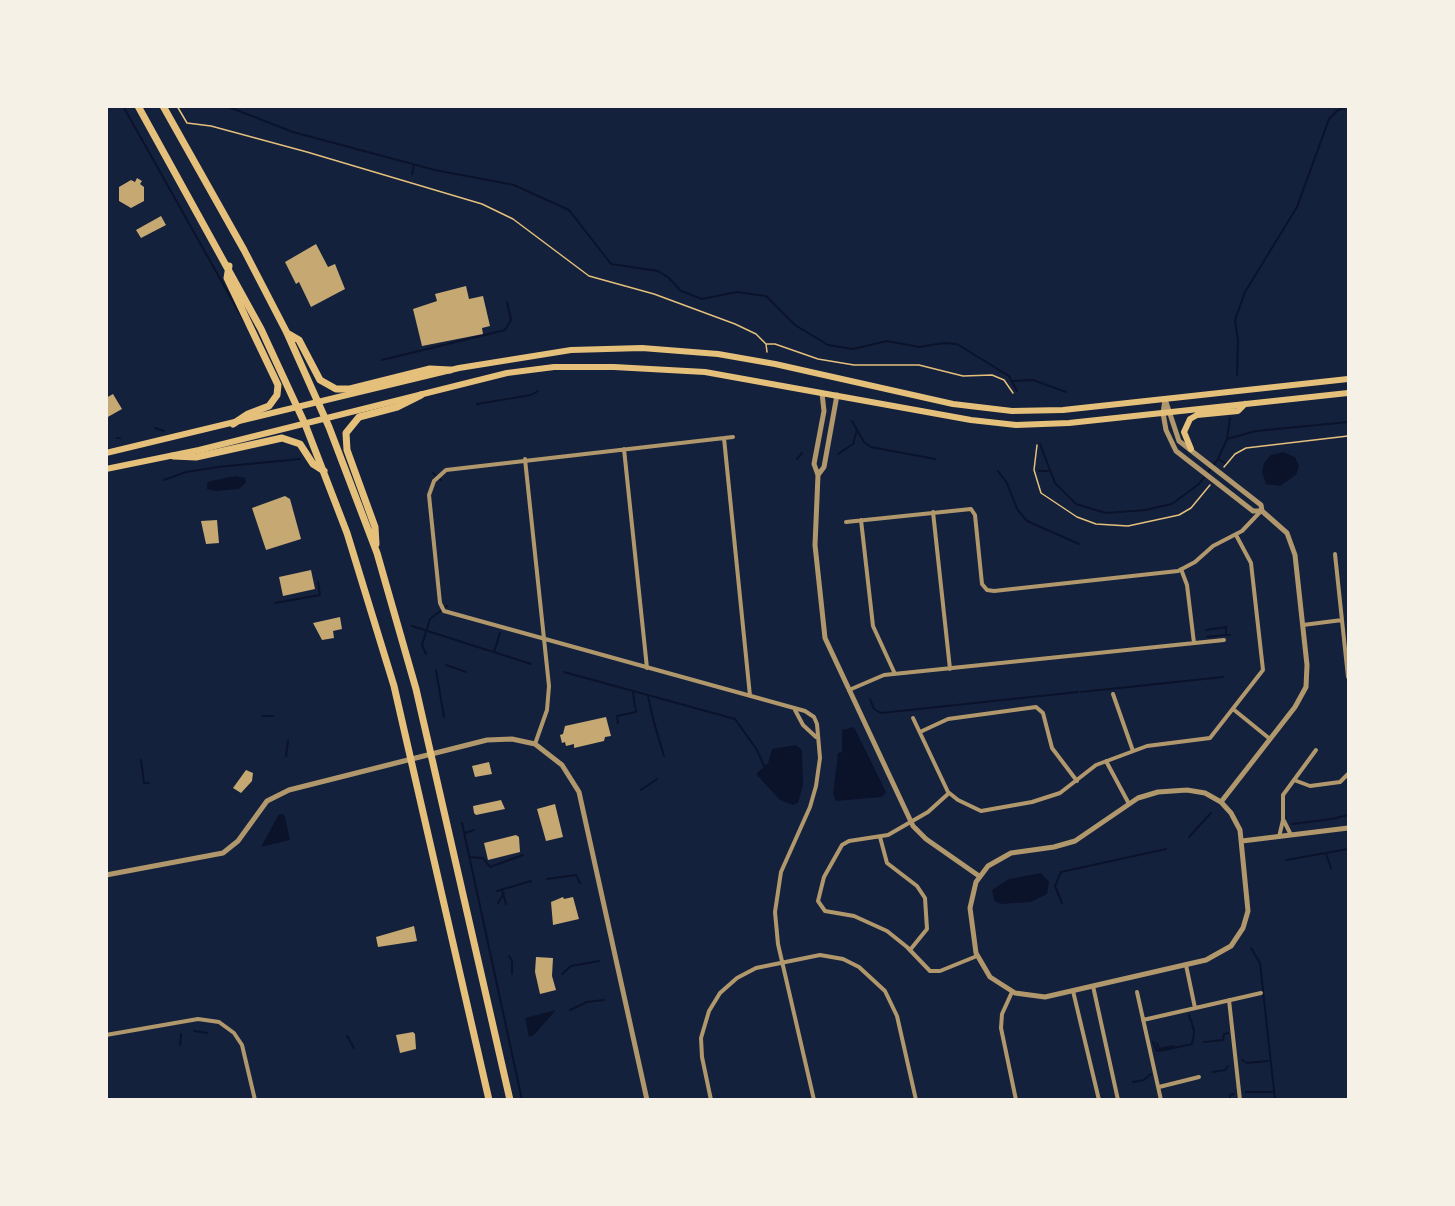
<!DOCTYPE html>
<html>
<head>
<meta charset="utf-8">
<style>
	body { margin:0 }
	#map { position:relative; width:1455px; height:1206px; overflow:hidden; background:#14213d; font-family:Karla,sans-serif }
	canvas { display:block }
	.frame { position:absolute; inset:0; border:108px solid #f6f1e7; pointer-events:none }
</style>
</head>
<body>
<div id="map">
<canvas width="1455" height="1206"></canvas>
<div class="frame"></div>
</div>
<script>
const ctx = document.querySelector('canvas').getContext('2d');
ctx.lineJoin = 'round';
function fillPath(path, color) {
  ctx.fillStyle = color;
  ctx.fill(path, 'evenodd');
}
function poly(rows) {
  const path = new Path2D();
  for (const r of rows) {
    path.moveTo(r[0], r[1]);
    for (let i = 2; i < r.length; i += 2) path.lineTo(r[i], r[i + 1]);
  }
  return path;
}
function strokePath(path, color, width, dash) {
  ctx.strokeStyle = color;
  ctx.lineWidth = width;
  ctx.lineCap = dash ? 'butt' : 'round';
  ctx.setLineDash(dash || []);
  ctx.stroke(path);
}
const water = poly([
	[1283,452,1295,457,1299,466,1296,475,1280,486,1266,484,1262,472,1264,463,1271,455],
	[235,476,245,478,246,482,239,489,216,491,207,489,207,483,211,481],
	[854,727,886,792,882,797,836,801,833,794,838,753,842,752,842,730],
	[796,745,802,750,803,785,798,803,793,805,780,800,756,774,768,763,772,749],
	[279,814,283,814,285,817,290,840,261,847],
	[1041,873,1049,882,1047,894,1031,902,1001,904,994,901,992,890,1009,879],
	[556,1010,534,1035,529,1037,525,1018]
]);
const stream = poly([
	[123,106,245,323],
	[226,106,293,132,435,170,514,185,569,210,611,264,658,271,669,278,681,291,702,299,737,292,766,296,795,325,828,345,853,349,887,341,919,347,944,343,957,344,1009,376,1017,391],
	[412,174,414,165],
	[382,360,505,330,511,320,507,302],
	[1237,375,1238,340,1235,320,1245,292,1297,207,1329,119,1337,111,1348,106],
	[1013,381,1033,380,1066,392],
	[477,404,531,395,538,391],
	[155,428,164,431],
	[857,430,864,442,871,447,935,459],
	[117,438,120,438],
	[1227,439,1256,431,1348,422],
	[1040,444,1055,483,1076,504,1106,513,1145,510,1172,504,1199,484,1218,459,1227,439,1230,418],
	[838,454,853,444,857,430,852,421],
	[797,459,802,453],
	[1218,459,1225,463],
	[998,471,1007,483,1017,509,1027,521,1079,544],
	[1039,471,1048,471],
	[433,473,441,480],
	[164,480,186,472,218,467,300,459],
	[275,603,320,595,318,582],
	[412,626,531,664],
	[1206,630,1226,627,1226,635,1230,635],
	[1207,637,1224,635],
	[494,652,500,633],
	[426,654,422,645,430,619,447,606],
	[446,665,466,672],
	[436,670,444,717],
	[564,672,735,719,757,750,765,768],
	[633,692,635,707],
	[1081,692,1223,677],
	[648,696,654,723],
	[870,699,874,709,881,713,1078,692],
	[263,716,273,716],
	[653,719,664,756],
	[618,723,617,716,636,712,636,709],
	[286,756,288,741],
	[141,760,144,783,149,783],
	[641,790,657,779],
	[1332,819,1348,815],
	[1318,821,1331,819],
	[462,823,522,1100],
	[1292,824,1316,821],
	[465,833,474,830],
	[1189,837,1211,813],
	[106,852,107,852],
	[1326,854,1331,868],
	[469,857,483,858,490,867,523,855],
	[1286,860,1348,849],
	[547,879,576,875,580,883],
	[502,890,506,904],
	[497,891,531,881],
	[498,903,504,893],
	[1062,903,1055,886,1061,872,1166,849],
	[1251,948,1260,963,1275,1100],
	[509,956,512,961,512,974],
	[562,974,571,966,599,961],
	[570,1010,587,1002,604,1000],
	[1189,1015,1190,1019],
	[1191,1020,1194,1031],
	[194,1031,207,1033],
	[347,1036,354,1048],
	[1153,1042,1157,1051,1164,1050],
	[1204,1042,1223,1040,1224,1034,1228,1033],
	[1157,1043,1159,1049,1174,1046],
	[180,1045,181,1034],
	[1165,1050,1192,1044,1194,1033],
	[1242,1060,1247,1063,1268,1061],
	[1213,1072,1225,1070,1228,1066],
	[1133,1082,1144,1080,1151,1074],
	[1246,1092,1272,1092],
	[1230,1100,1230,1095,1234,1094]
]);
const building = poly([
	[137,178,142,181,140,184,144,187,144,201,131,208,119,201,119,187,131,180,135,182],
	[161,216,166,225,141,238,136,230],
	[316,244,328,267,335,264,345,289,311,307,299,282,296,284,285,262],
	[466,286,469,299,483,296,490,326,482,328,483,334,422,346,413,309,437,301,435,294],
	[113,394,122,409,106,418,106,398],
	[285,496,290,499,301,539,266,550,252,508],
	[217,520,219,543,206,544,201,521],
	[311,570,315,589,283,596,279,577],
	[340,617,342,629,333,631,334,638,322,640,313,623],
	[606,717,611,736,605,737,604,741,574,748,574,744,566,746,565,742,562,743,560,735,563,734,565,726],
	[489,762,492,774,475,777,472,766],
	[246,770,253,773,252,781,241,793,233,788],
	[501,800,505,809,476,815,474,813,473,806],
	[555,804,563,837,546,841,537,809],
	[516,835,519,837,520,852,488,860,484,843],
	[563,897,564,899,573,897,579,919,553,925,551,902],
	[414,926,417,941,378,947,376,937],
	[536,957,553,958,552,976,556,990,540,994,535,972],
	[413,1032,415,1034,416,1049,400,1053,396,1035]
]);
const path = poly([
	[177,106,187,123,211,126,307,152,482,204,513,219,589,276,654,294,735,324,756,334,766,344,775,344,818,359,854,365,919,365,963,376,992,375,1004,380,1013,393],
	[766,344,767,352],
	[1037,445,1034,470,1041,493,1077,517,1096,524,1128,526,1179,515,1191,508,1210,485],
	[1224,467,1235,454,1246,448,1348,436]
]);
const minor = poly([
	[733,437,446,470,434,481,429,495,440,603,444,611,805,711,814,717,817,724,820,758,816,786,810,807,781,872,775,912,778,944,814,1100],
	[724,438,750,696],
	[624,449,647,668],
	[525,459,549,686,547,710,535,744],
	[933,512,950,669],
	[861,520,873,626,895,674],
	[846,522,971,509,975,515,982,584,987,590,994,591,1178,571,1195,562,1213,546,1242,531,1261,511],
	[1335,554,1348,677],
	[1181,569,1187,585,1194,643],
	[1303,625,1342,620],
	[849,690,884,675,1224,640],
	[1113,694,1133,751],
	[1233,709,1270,739],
	[795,710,803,725,816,737],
	[913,718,948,792,958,800,981,811,1032,802,1060,793,1096,765,1147,746,1210,738,1263,670,1251,563,1236,535],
	[920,732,948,719,1036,707,1043,713,1052,748,1077,781],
	[1106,761,1128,802],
	[1294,780,1310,786,1340,782,1348,774],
	[949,793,928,812,888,835,849,841,842,845,824,877,818,901,825,911,854,916,887,931,907,947,930,971,940,971,977,956],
	[1284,821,1291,835],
	[880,837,887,863,917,886,925,898,927,929,910,950],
	[1279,837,1283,820,1283,795,1316,750],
	[1186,965,1195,1008],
	[1093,986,1118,1100],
	[1073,991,1099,1100],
	[1012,992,1002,1014,1001,1028,1016,1100],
	[1137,992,1161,1100],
	[1229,1000,1240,1100],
	[1143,1020,1261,993],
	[106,1035,198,1019,219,1022,234,1033,242,1045,255,1100],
	[1159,1087,1199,1077],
	[711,1100,702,1057,701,1038,709,1011,720,993,737,978,756,968,820,955,843,959,859,967,885,991,897,1016,916,1100]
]);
const tertiary = poly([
	[822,393,824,411,814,464,818,475,815,545,825,638,913,826,926,839,979,876],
	[1165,399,1179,441,1261,505,1262,511,1287,533,1295,555,1307,665,1306,687,1295,707,1221,802],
	[1165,400,1163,413,1166,430,1176,451,1253,511,1262,511],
	[818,475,824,467,837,395],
	[1187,790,1205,793,1221,802,1231,813,1240,830,1248,911,1243,928,1231,946,1206,960,1045,997,1015,993,990,977,976,953,970,908,976,882,988,866,1011,853,1054,847,1075,841,1138,798,1158,792,1187,790],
	[1242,841,1348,828],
	[106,875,223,853,238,841,267,801,289,790,487,740,512,739,535,744,562,765,579,792,647,1100]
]);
const primary = poly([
	[1191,449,1184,432,1190,419,1197,415,1238,411,1245,404],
	[106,453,459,368,571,350,642,348,718,354,775,364,953,404,1012,411,1063,410,1348,379],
	[106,469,199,450,507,373,554,367,614,367,705,372,971,420,1016,425,1069,423,1348,393]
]);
const trunk = poly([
	[138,106,261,329,305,424,347,533,394,686,489,1100],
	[163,106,244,250,287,333,329,427,377,553,416,689,510,1100],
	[229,266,227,278,278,385,277,395,269,406,248,414,233,424],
	[287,333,299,340,320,380,336,389,350,389,430,369,450,370],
	[173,456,196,457,282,438,300,444,313,464,324,471],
	[376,544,375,527,347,450,346,433,359,417,397,407,421,395]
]);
fillPath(water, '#0b132b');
strokePath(stream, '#0b132b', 2);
fillPath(building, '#c6a872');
strokePath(path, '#e5c07b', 1.5);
strokePath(minor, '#b1986c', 4);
strokePath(tertiary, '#b1986c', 5);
strokePath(primary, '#e5c07b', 6);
strokePath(trunk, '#e5c07b', 7);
</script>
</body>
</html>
